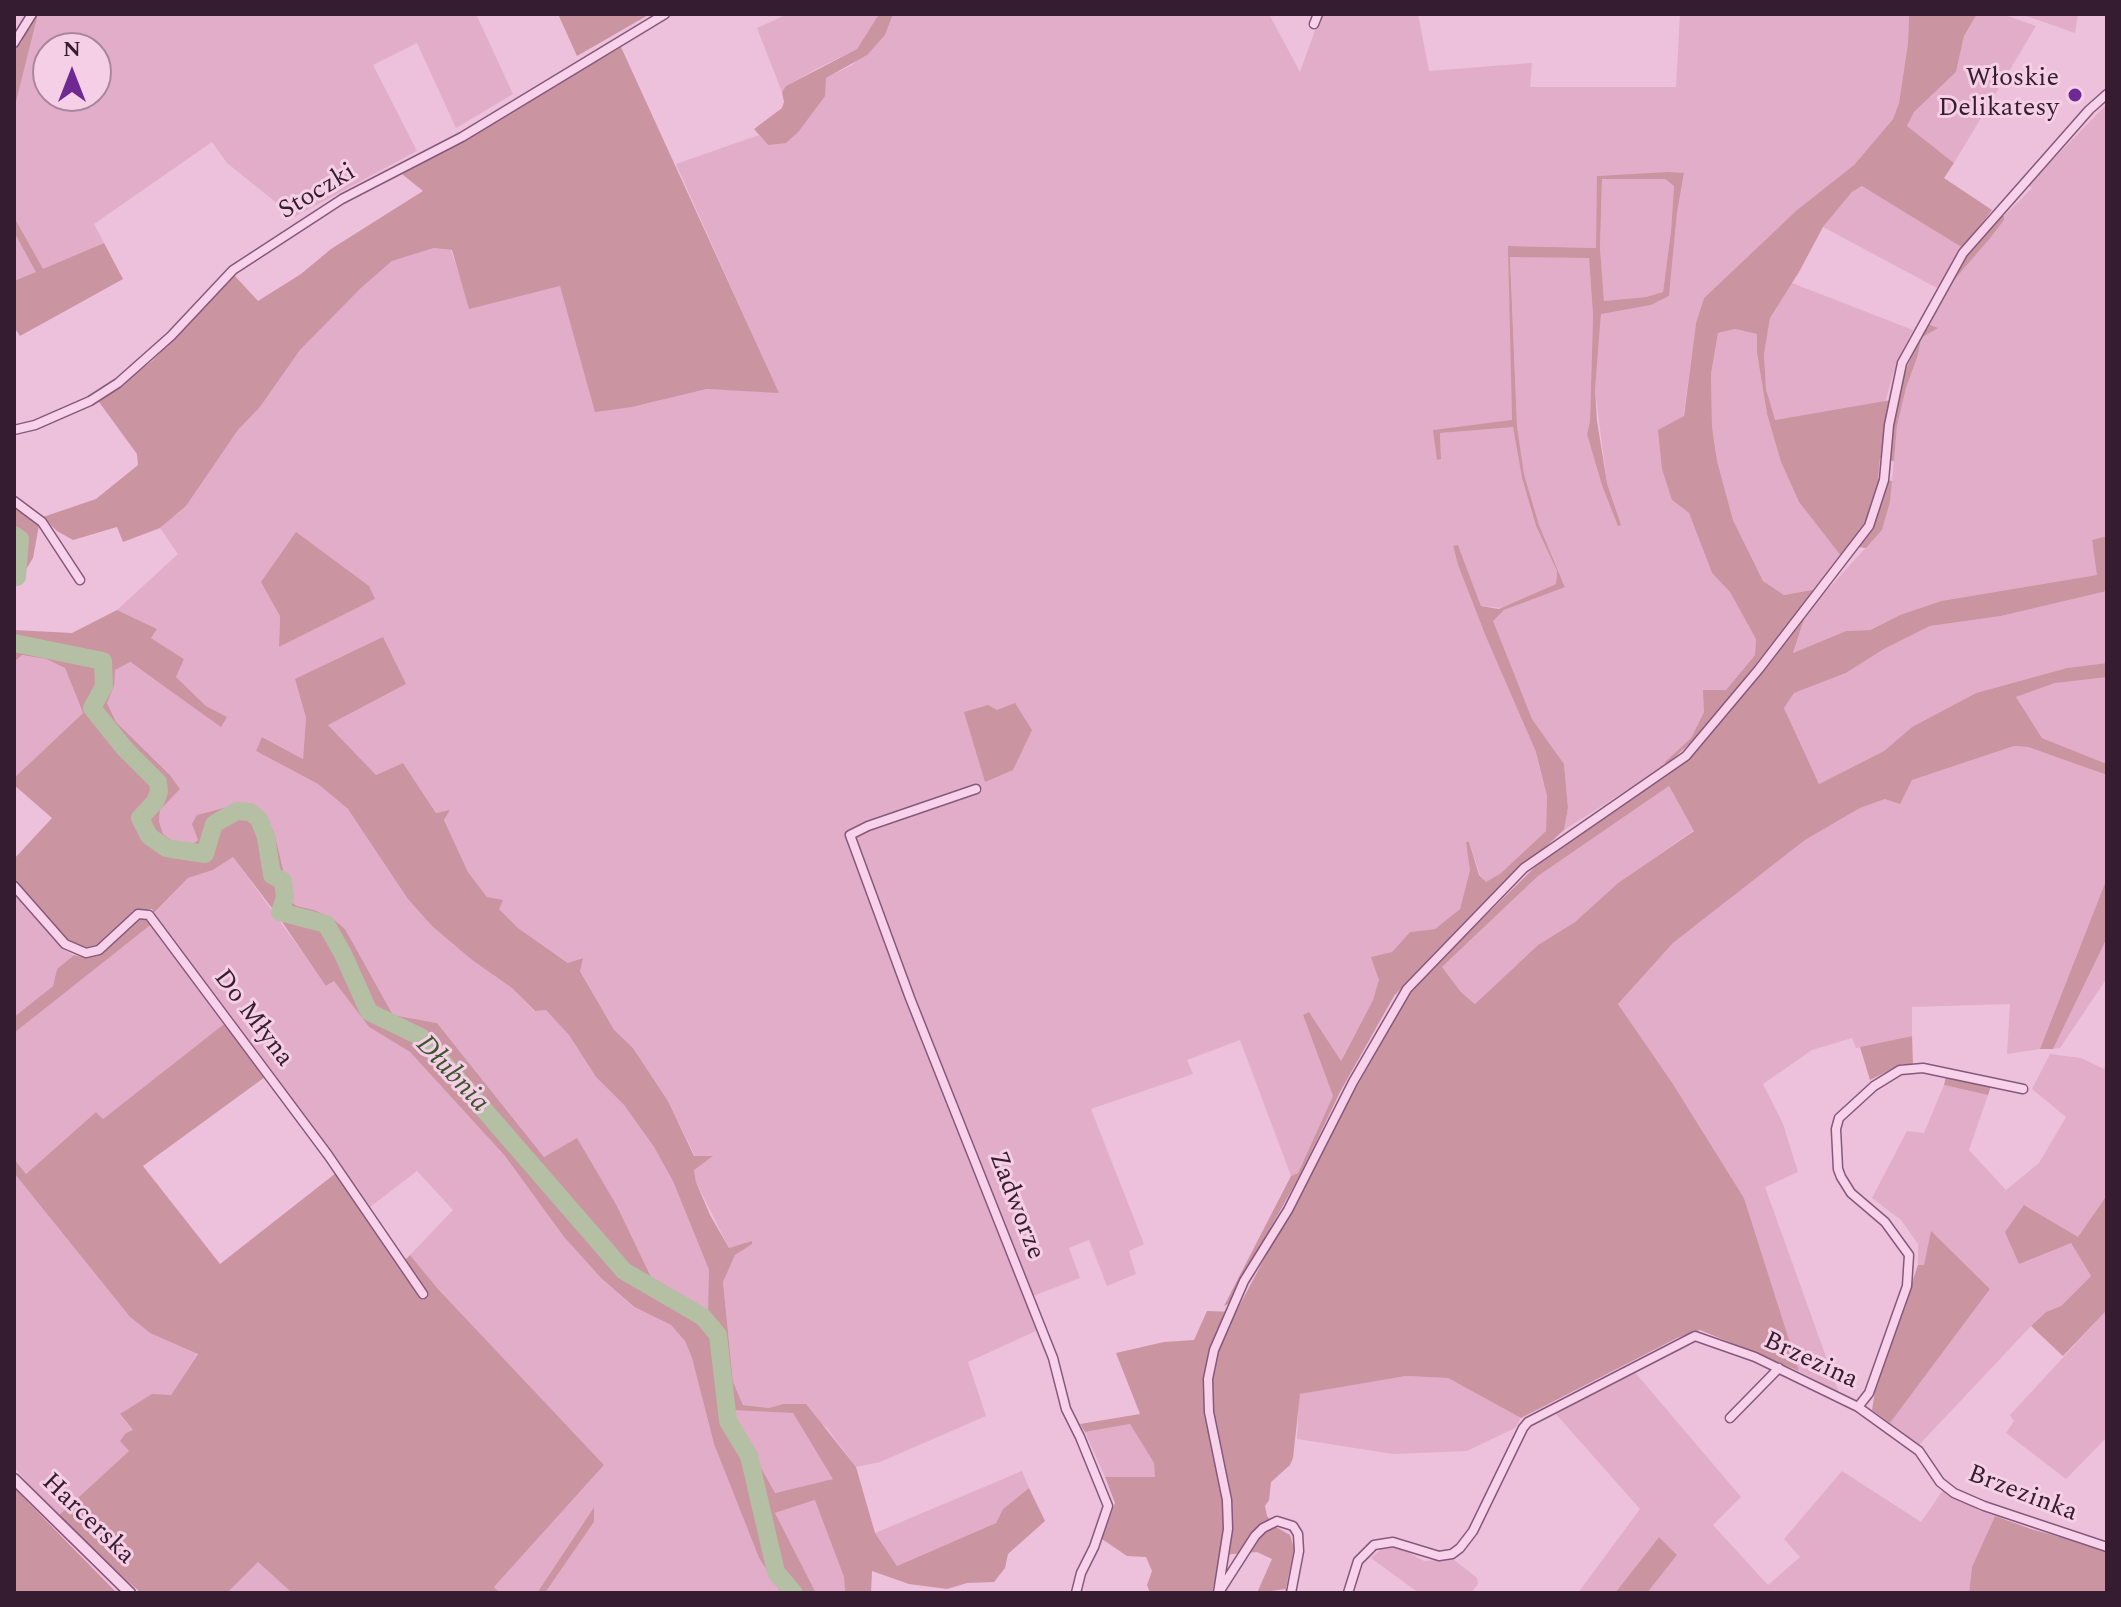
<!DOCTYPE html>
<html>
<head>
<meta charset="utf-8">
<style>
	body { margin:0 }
	#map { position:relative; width:2121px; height:1607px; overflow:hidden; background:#edc0dc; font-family:Spectral,serif }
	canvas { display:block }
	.frame { position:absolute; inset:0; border:16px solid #351c31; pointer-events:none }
	.north { position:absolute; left:32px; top:32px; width:80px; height:80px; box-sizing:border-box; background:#f4cfe6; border:2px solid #a8879e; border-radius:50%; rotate:0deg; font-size:22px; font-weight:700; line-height:32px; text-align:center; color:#351c31 }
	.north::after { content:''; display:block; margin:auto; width:28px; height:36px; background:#6f2993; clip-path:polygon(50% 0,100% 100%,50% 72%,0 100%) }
</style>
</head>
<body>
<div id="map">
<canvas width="2121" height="1607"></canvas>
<div class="frame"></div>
<div class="north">N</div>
</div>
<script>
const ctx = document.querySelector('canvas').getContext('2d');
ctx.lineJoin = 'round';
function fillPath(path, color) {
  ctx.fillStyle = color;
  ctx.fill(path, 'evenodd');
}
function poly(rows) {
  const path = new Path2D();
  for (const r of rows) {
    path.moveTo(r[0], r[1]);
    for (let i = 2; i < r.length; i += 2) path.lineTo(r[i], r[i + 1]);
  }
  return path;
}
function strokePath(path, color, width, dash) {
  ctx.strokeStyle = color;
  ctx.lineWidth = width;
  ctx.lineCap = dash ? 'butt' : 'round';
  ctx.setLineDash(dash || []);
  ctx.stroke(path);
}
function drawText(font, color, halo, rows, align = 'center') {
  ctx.font = font + ' Spectral,serif';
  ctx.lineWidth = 6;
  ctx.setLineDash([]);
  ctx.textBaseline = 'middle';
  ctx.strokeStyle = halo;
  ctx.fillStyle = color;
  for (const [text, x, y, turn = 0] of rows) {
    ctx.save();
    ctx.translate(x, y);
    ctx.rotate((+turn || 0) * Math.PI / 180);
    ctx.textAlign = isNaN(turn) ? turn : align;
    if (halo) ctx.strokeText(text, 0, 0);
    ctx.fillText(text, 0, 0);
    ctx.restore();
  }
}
const farmland = poly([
	[38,14,476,14,513,94,456,128,417,43,373,65,417,151,294,217,227,163,212,142,94,224,104,243,43,270,14,217,14,110],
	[48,48,96,48,96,96,48,96],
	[788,14,879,14,857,49,818,68,786,86,782,92,757,28],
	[893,14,1269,14,1300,72,1321,14,1418,14,1429,71,1532,63,1530,87,1676,87,1680,14,1909,14,1908,43,1899,103,1893,119,1854,165,1797,210,1704,298,1696,323,1672,500,1689,513,1712,573,1730,592,1756,638,1755,655,1726,690,1704,690,1704,712,1691,738,1665,762,1666,765,1564,830,1568,808,1564,764,1532,719,1492,621,1504,610,1565,586,1539,525,1524,474,1517,426,1510,256,1589,258,1593,315,1590,421,1587,434,1618,515,1607,483,1595,390,1601,313,1651,305,1669,296,1677,213,1684,174,1598,176,1596,248,1509,246,1512,421,1434,430,1441,459,1440,433,1513,426,1522,478,1536,526,1557,571,1556,584,1503,608,1481,606,1458,545,1453,547,1458,565,1486,637,1536,752,1547,796,1546,831,1500,874,1486,883,1480,875,1469,842,1470,870,1460,909,1435,929,1410,932,1392,952,1372,957,1380,980,1373,1000,1340,1062,1309,1013,1303,1015,1333,1096,1298,1173,1291,1176,1240,1040,1187,1060,1193,1074,1091,1109,1144,1244,1129,1251,1136,1274,1107,1286,1089,1240,1069,1248,1080,1278,1025,1299,1036,1331,968,1362,986,1416,880,1462,856,1467,827,1428,783,1404,769,1408,743,1405,733,1382,723,1282,735,1255,751,1242,729,1248,696,1182,694,1169,712,1157,695,1156,668,1101,633,1048,614,1031,580,970,582,958,569,963,518,928,487,897,468,872,444,820,449,811,436,813,403,763,376,775,327,724,406,684,295,679,306,718,303,759,263,737,256,751,318,784,348,809,433,927,472,960,512,988,534,1011,546,1009,569,1035,596,1077,624,1105,654,1147,673,1180,709,1270,709,1314,661,1290,650,1275,617,1206,577,1139,544,1157,437,1023,393,1015,345,929,332,918,314,910,297,906,291,902,274,832,198,840,192,845,179,846,163,834,159,821,160,810,180,789,170,775,116,722,107,703,114,686,114,670,129,662,221,726,226,717,206,706,176,677,184,659,151,638,157,629,117,610,178,554,160,528,186,506,238,430,260,407,300,350,361,288,392,261,434,248,451,250,470,308,560,286,632,407,707,389,778,392,676,164,759,135,768,145,824,85,826,78,852,65,885,35],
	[375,599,279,647,279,646,280,616],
	[1977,14,2002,14,2036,26,1954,163,1907,126,1914,112,1956,72,1964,36],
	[2021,14,2078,14,2075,33],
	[2107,104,2107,536,2092,540,2098,575,1941,601,1900,615,1869,630,1846,631,1793,653,1806,613,1882,530,1890,502,1897,426,1906,388,1918,355,1921,338,1937,328,1928,324,1950,278,1954,279,1991,237,2004,220,2004,216,2032,188,2028,185],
	[1602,179,1665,179,1674,186,1671,231,1663,292,1646,297,1604,301,1600,248],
	[1863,186,1963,248,1937,288,1823,227,1852,192],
	[14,232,37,272,14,281],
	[1792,283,1913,330,1897,361,1885,403,1774,420,1766,389,1764,354,1770,317],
	[1735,329,1758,334,1757,353,1767,414,1781,462,1799,502,1841,556,1815,589,1784,595,1763,581,1733,520,1717,461,1712,427,1711,374,1718,333],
	[2107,591,2107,663,2067,668,1976,693,1912,727,1884,751,1819,784,1784,708,1794,693,1846,673,1884,649,1930,626,2001,616],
	[21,655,46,659,65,668,83,713,14,778,14,662],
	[2091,677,2107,677,2107,764,2042,738,2016,697,2055,683],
	[2014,746,2028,747,2107,775,2107,878,2040,1049,2007,1054,2010,1004,1912,1007,1912,1036,1856,1048,1852,1038,1812,1050,1763,1084,1783,1124,1798,1172,1765,1187,1839,1393,1799,1371,1744,1198,1673,1084,1618,1004,1673,943,1805,840,1860,808,1885,799,1911,780],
	[1669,786,1694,830,1618,883,1575,922,1538,945,1475,1004,1461,992,1442,967,1538,876],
	[233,857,327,986,334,980,369,1027,410,1052,505,1156,564,1237,601,1278,633,1307,671,1325,685,1341,692,1358,714,1444,759,1558,781,1593,545,1593,594,1522,593,1508,537,1593,500,1593,494,1587,604,1465,438,1289,410,1255,453,1210,417,1171,370,1207,154,914,188,878,213,870],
	[14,890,64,950,74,955,57,969,53,986,14,1017],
	[153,923,224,1024,103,1119,96,1112,26,1174,14,1159,14,1033],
	[2107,938,2107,978,2060,1048,2053,1049],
	[2050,1054,2081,1058,2104,1069,2107,1063,2107,1195,2078,1238,2025,1205,2071,1243,2091,1276,2061,1306,2046,1312,2031,1326,1919,1445,1890,1423,1990,1289,1931,1232,1924,1266,1918,1265,1918,1244,1901,1220,1872,1198,1907,1131,1924,1133,1944,1085,1988,1095,1969,1150,2006,1190,2039,1163,2066,1117,2032,1089],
	[14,1173,130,1317,150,1333,198,1353,171,1395,120,1415,134,1431,129,1451,57,1517,14,1467],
	[2107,1310,2107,1437,2066,1479,2006,1433,2014,1421,2010,1415],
	[1633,1370,1741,1497,1713,1525,1768,1585,1800,1557,1784,1539,1842,1471,1921,1522,1943,1490,1980,1511,1995,1516,1972,1567,1969,1593,1647,1593,1677,1555,1659,1537,1615,1593,1578,1593,1640,1509,1555,1413],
	[1406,1376,1448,1378,1521,1418,1515,1428,1467,1451,1393,1454,1297,1439,1299,1394],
	[733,1409,793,1413,834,1479,774,1493,738,1427],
	[1130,1424,1154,1463,1156,1477,1105,1477,1085,1432],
	[1022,1471,1029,1488,1003,1509,996,1523,897,1566,875,1533],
	[816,1500,844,1577,845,1593,816,1593,775,1513],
	[1399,1547,1424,1561,1453,1559,1477,1578,1478,1584,1471,1593,1419,1593,1371,1558,1381,1549],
	[258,1562,292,1593,227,1593]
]);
const green = poly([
	[35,14,38,14,14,110,14,50,22,42,22,37],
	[558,14,650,14,577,56],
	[879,14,893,14,885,35,867,55,826,78,825,96,799,131,786,143,768,145,754,129,782,108,784,102,782,92,786,86,857,49],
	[1909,14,1977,14,1964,36,1956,72,1914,112,1907,126,1954,163,1944,178,1992,210,1963,248,1862,186,1852,192,1823,227,1799,272,1770,318,1764,354,1766,389,1775,420,1897,399,1907,367,1918,343,1928,324,1938,328,1921,338,1918,355,1906,388,1897,426,1894,461,1880,458,1878,479,1892,481,1890,502,1882,530,1866,548,1858,547,1853,541,1841,556,1799,502,1781,462,1767,414,1757,353,1757,334,1735,329,1718,333,1711,374,1712,427,1717,461,1733,520,1763,581,1784,595,1817,589,1696,738,1666,765,1665,762,1691,738,1704,712,1703,690,1726,690,1755,655,1756,639,1730,592,1712,573,1689,513,1672,500,1662,469,1658,430,1684,416,1696,323,1704,298,1797,210,1854,165,1893,119,1899,103,1908,43],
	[621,47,779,393,707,389,632,407,595,412,560,286,469,309,452,250,434,248,392,261,361,288,300,350,260,407,238,430,186,506,160,528,123,542,117,527,73,540,57,531,43,517,96,499,138,465,137,454,99,402,152,361,234,275,258,301,301,274,331,249,423,191,402,174],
	[1668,172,1684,173,1677,213,1669,296,1651,305,1601,314,1595,390,1597,421,1607,483,1621,525,1618,526,1602,485,1587,434,1590,421,1593,315,1589,258,1510,257,1517,426,1524,474,1539,525,1565,587,1504,610,1493,621,1532,719,1564,764,1568,808,1564,830,1483,904,1394,996,1340,1092,1300,1175,1228,1304,1224,1306,1291,1176,1298,1173,1333,1096,1303,1015,1309,1012,1341,1061,1373,1000,1379,980,1371,957,1392,952,1410,932,1435,929,1460,909,1470,870,1466,842,1469,842,1479,875,1486,882,1500,874,1546,831,1547,796,1536,752,1486,637,1458,565,1453,546,1458,545,1481,606,1499,609,1556,584,1557,571,1536,526,1522,478,1513,427,1440,433,1441,459,1437,460,1433,430,1512,420,1508,246,1596,248,1597,176],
	[1602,179,1665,179,1674,186,1671,231,1663,292,1646,297,1604,301,1600,248],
	[1998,215,2004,216,2004,220,1991,237,1954,280,1950,278,1951,274],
	[14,217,43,269,104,243,123,279,20,336,14,327,14,281,36,272,14,232],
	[14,506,39,525,33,558,20,579,14,582],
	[296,532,369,586,375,599,279,647,280,616,261,582],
	[2107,536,2107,591,2001,616,1930,626,1884,649,1846,673,1794,693,1784,708,1819,784,1884,751,1912,727,1976,693,2067,668,2107,663,2107,677,2055,683,2016,697,2042,738,2107,764,2107,775,2028,747,2014,746,1912,780,1900,804,1885,799,1860,808,1805,840,1673,943,1618,1004,1673,1084,1744,1198,1799,1371,1700,1330,1677,1338,1521,1418,1448,1378,1406,1376,1300,1394,1293,1458,1290,1465,1271,1482,1269,1500,1265,1506,1267,1516,1276,1527,1290,1535,1294,1548,1285,1593,1285,1589,1257,1593,1272,1559,1257,1552,1221,1555,1212,1593,1150,1593,1147,1585,1152,1571,1146,1557,1127,1556,1102,1539,1115,1503,1105,1477,1155,1477,1154,1463,1130,1424,1085,1432,1080,1424,1140,1414,1116,1353,1164,1342,1194,1340,1207,1311,1236,1312,1335,1126,1411,989,1535,867,1664,777,1697,749,1806,613,1793,653,1846,631,1870,630,1900,615,1941,601,2097,575,2092,540],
	[1669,786,1694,831,1618,883,1575,922,1538,945,1475,1004,1461,992,1442,967,1538,876],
	[117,610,157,629,151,638,184,659,176,677,206,706,227,717,221,727,130,662,115,670,114,686,107,703,116,722,170,775,180,789,160,810,159,821,163,834,179,846,192,845,198,840,192,824,197,815,228,807,247,807,261,812,274,832,291,902,297,906,314,910,332,918,345,929,393,1015,437,1023,544,1157,577,1138,617,1206,650,1275,661,1290,708,1314,709,1270,673,1181,654,1147,624,1105,596,1077,569,1035,546,1010,535,1011,512,988,472,960,433,927,408,899,348,809,318,784,256,751,262,737,303,759,306,718,295,679,383,637,406,684,328,725,376,775,403,763,436,813,450,810,444,820,468,872,487,897,503,900,499,909,518,928,568,963,583,958,580,971,614,1030,633,1048,668,1101,694,1156,713,1156,694,1170,696,1182,710,1215,729,1248,752,1241,752,1244,735,1255,723,1282,733,1382,743,1405,769,1408,783,1404,806,1404,856,1467,875,1533,897,1566,996,1523,1003,1509,1029,1488,1045,1521,1008,1554,1005,1568,994,1582,967,1583,947,1589,909,1584,872,1571,871,1593,845,1593,844,1577,815,1500,775,1513,816,1593,781,1593,759,1558,714,1444,692,1358,685,1341,671,1325,634,1307,601,1278,564,1237,505,1156,410,1052,369,1027,334,981,326,986,278,916,233,857,213,870,188,878,154,913,152,909,140,910,96,947,87,951,74,947,60,933,14,880,14,859,52,818,14,785,14,778,83,713,65,668,46,659,22,655,14,662,14,630,72,633],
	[733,1410,793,1413,833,1479,775,1493,738,1427],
	[1015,703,1032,730,1013,770,985,782,964,712,988,705,997,710],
	[2107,878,2107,938,2053,1049,2040,1049],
	[139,917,148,918,153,923,14,1033,14,1017,53,986,57,969,74,955,85,958,99,954],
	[224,1024,265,1077,143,1166,220,1264,336,1173,423,1300,428,1297,405,1260,410,1255,438,1289,604,1465,494,1587,500,1593,292,1593,258,1562,227,1593,141,1593,57,1517,129,1451,120,1441,126,1433,133,1430,120,1414,152,1394,171,1395,198,1354,150,1333,130,1317,14,1173,14,1159,26,1174,96,1112,103,1119],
	[1912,1036,1913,1065,1902,1064,1870,1080,1860,1047],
	[1946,1077,1991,1086,1988,1095,1944,1085],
	[2107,1195,2107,1310,2063,1356,2031,1326,2046,1312,2061,1306,2091,1276,2071,1243,2019,1264,2005,1232,2024,1205,2078,1237],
	[1931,1231,1990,1289,1890,1423,1872,1410,1875,1391,1918,1265,1924,1265],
	[14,1488,117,1593,14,1593],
	[594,1507,594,1522,545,1593,537,1593],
	[1995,1516,2031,1529,2107,1550,2107,1593,1969,1593,1972,1567],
	[1659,1537,1677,1555,1647,1593,1615,1593]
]);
const river = poly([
	[14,535,20,539,17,577,14,577],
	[14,643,103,661,104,686,92,708,125,749,158,782,159,792,155,802,140,818,149,836,166,848,205,854,214,824,237,811,250,812,259,819,266,837,272,875,283,881,285,897,280,912,326,924,343,954,369,1012,421,1037,624,1271,703,1317,718,1335,728,1421,749,1456,776,1572,794,1593]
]);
const minor = poly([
	[1314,24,1318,14],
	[14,43,32,14],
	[14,430,35,425,90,401,118,383,171,336,233,270,342,199,462,137,665,14],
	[14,501,42,522,80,580],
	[976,789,868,826,850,835,910,998,1053,1358,1066,1409,1080,1437,1108,1506,1094,1547,1081,1573,1076,1593],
	[14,886,65,944,86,953,99,950,138,914,149,915,328,1155,423,1294],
	[1858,1407,1869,1393,1907,1286,1909,1255,1885,1222,1851,1193,1841,1177,1838,1169,1836,1129,1839,1118,1874,1086,1900,1070,1923,1068,2023,1089],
	[1730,1418,1779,1368],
	[1221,1589,1255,1536,1263,1528,1277,1521,1293,1526,1298,1534,1299,1551,1291,1593],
	[1218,1593,1228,1529,1227,1500,1209,1412,1208,1379,1214,1350,1244,1281,1288,1210,1353,1082,1407,989,1524,868,1686,756,1759,669,1869,526,1884,480,1889,425,1902,363,1963,253,2089,110,2107,94],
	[1348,1593,1358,1561,1374,1545,1393,1542,1439,1556,1452,1554,1460,1548,1473,1531,1523,1428,1528,1422,1695,1336,1755,1357,1858,1407,1919,1451,1940,1482,1954,1493,1984,1506,2107,1547]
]);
const tertiary = poly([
	[14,1479,130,1593]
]);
const markers = [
	[2075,95,8,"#6f2993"]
];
const poiNames = [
	["Włoskie",2059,80],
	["Delikatesy",2059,110]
];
const streetNames = [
	["Stoczki",318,193,-31],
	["Do Młyna",252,1019,53],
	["Zadworze",1015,1206,69],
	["Brzezina",1810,1362,25],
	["Brzezinka",2022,1495,21],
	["Harcerska",87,1520,44]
];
const waterNames = [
	["Dłubnia",451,1075,47]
];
fillPath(farmland, '#e2adc8');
fillPath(green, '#ca94a0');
strokePath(river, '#b4bfa3', 18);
strokePath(minor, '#85587c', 11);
strokePath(tertiary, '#85587c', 13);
strokePath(minor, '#f8d2ea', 8);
strokePath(tertiary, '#f8d2ea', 10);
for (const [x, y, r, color] of markers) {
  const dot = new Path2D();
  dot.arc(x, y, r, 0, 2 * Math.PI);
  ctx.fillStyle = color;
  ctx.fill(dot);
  strokePath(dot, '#f4cfe6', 3);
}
drawText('26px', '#351c31', '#f4cfe6', poiNames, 'right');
drawText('26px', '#351c31', '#f4cfe6', streetNames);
drawText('italic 28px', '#3c552c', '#f4cfe6', waterNames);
</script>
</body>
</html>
